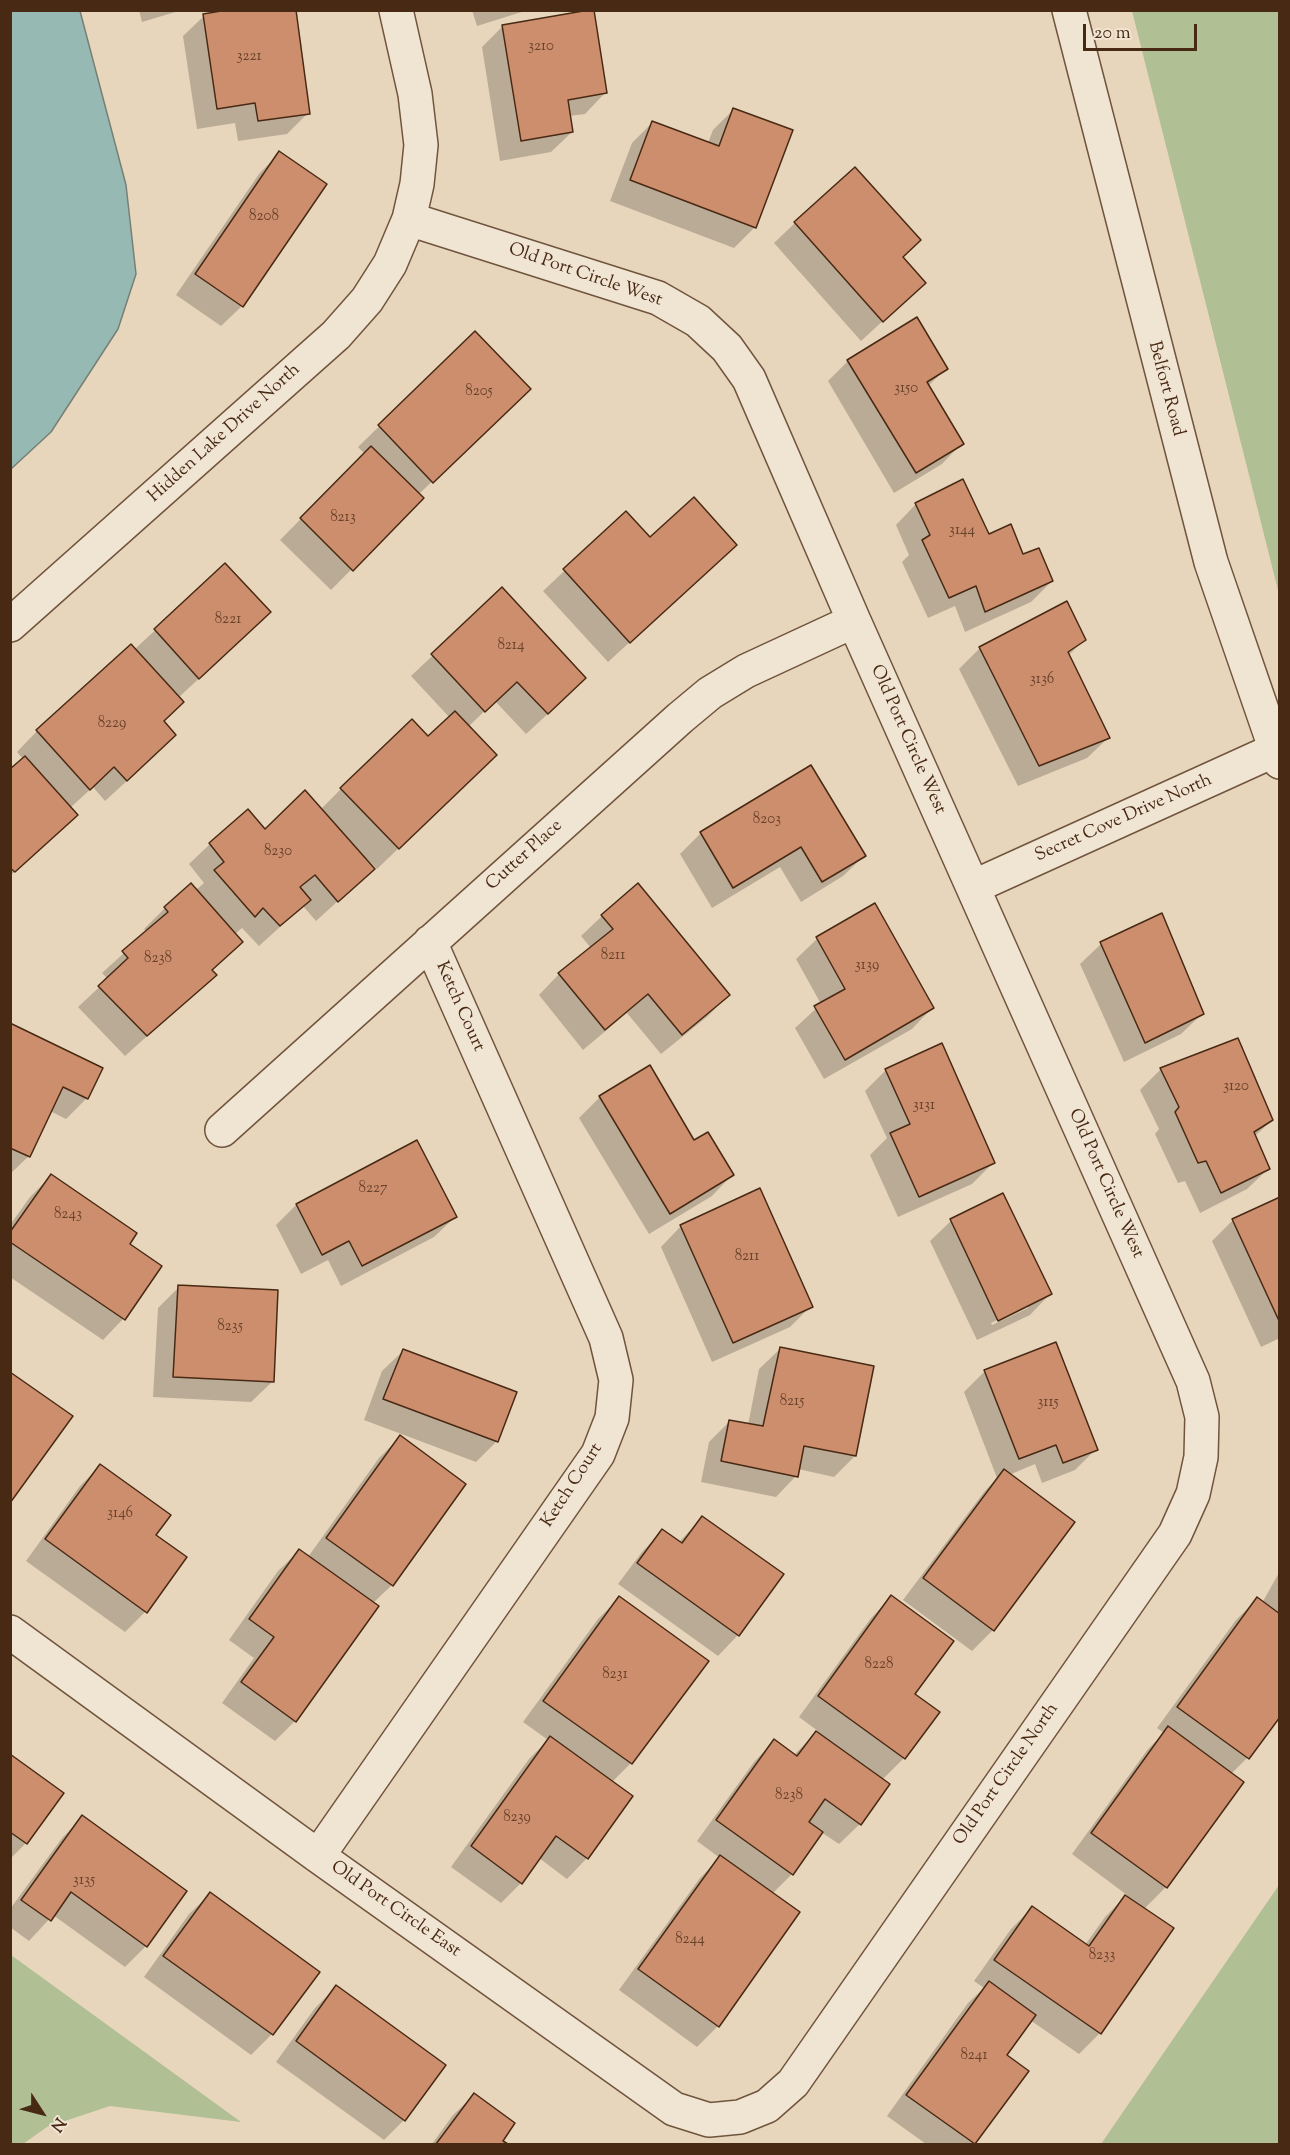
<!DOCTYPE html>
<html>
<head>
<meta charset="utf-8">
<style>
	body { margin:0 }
	#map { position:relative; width:1290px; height:2155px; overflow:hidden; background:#e8d6bc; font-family:"Sorts Mill Goudy",serif }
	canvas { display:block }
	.frame { position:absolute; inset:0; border:12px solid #482913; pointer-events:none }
	.north { position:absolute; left:12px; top:2083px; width:60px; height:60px; -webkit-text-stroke:4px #f0e4d3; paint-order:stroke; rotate:126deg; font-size:16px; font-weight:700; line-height:24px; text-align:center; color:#482913 }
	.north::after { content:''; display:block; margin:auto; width:21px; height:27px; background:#482913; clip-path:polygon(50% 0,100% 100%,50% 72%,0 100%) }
	.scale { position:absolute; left:1083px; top:24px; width:114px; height:27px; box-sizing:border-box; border:3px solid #482913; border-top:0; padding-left:8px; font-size:18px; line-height:21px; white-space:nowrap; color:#482913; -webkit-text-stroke:4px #f0e4d3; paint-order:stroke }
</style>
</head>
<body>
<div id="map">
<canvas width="1290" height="2155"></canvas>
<div class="frame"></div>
<div class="north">N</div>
<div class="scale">20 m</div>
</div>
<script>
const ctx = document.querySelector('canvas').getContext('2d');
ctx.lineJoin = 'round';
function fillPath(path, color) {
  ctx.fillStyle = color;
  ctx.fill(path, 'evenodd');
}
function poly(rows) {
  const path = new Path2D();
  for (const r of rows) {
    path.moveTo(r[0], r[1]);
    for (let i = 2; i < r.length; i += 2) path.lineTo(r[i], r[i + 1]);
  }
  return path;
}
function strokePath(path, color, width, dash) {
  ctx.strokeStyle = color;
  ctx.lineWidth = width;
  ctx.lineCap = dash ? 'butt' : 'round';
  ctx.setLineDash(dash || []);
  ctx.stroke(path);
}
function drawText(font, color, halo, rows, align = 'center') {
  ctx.font = font + ' "Sorts Mill Goudy",serif';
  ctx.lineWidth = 4.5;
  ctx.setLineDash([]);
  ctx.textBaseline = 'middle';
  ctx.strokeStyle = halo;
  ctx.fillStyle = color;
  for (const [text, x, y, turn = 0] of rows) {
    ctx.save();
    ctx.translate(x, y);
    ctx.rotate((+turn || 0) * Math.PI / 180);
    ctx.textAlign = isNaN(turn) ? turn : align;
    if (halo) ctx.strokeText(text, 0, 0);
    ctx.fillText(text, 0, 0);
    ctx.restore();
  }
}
const green = poly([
	[1132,11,1279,11,1279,594],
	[1279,1885,1279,2144,1101,2144],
	[11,1955,241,2122,110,2106,47,2127,23,2144,11,2144]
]);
const water = poly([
	[11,10,80,11,126,185,136,274,118,329,51,432,11,469,11,10]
]);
const shadow = poly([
	[139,10,182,10,142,22],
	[472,10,528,10,477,26],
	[204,16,308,113,287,134,238,141,235,123,197,129,183,36],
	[503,26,605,93,585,114,569,116,572,132,551,152,500,161,482,47],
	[734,109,755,227,734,248,610,201,632,143,653,122,708,143,713,130],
	[279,153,242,306,221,326,176,295,259,174],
	[795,223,901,258,924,283,861,341,774,243],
	[475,333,508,409,418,495,422,498,331,590,280,540,365,454,358,447],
	[848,361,946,369,928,386,962,443,942,464,894,493,828,381],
	[916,504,988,536,1022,556,1052,581,1031,602,965,632,955,606,928,618,902,562,909,555,896,525],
	[626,513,650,540,714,565,608,662,543,591],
	[225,565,248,633,178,698,162,722,154,756,105,801,93,787,70,808,76,815,10,876,10,771,23,759,17,752,37,731,134,650],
	[502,590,564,699,526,734,495,701,468,727,474,776,377,869,366,858,364,860,373,869,316,921,303,906,259,946,242,928,235,934,241,942,211,971,215,975,125,1056,78,1007,108,979,102,973,147,932,144,929,165,908,195,891,204,883,189,864,210,844,265,832,320,810,341,789,428,738,450,718,411,676],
	[1085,639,1068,656,1108,738,1087,758,1018,786,959,669,980,648],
	[701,833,864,856,843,876,801,902,780,867,712,908,680,854],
	[874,905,932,1008,912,1029,824,1079,795,1028,821,1004,796,959,817,939],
	[602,916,728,995,708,1016,661,1054,627,1013,583,1050,539,995,559,974,591,948,581,936],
	[1101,944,1202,1014,1181,1034,1124,1062,1080,964],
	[10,1025,87,1098,66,1119,50,1111,29,1156,10,1174],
	[1161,1069,1272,1120,1254,1137,1268,1169,1247,1189,1200,1213,1185,1181,1178,1183,1155,1134,1159,1129,1140,1090],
	[886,1070,993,1163,972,1184,898,1217,870,1155,887,1138,865,1091],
	[600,1097,694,1142,732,1175,712,1196,649,1234,579,1118],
	[51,1176,128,1244,160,1266,123,1319,103,1340,10,1277,10,1225,30,1197],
	[1003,1195,1050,1294,1030,1315,977,1340,930,1241,951,1221],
	[1028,1305,1028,1308,992,1325,991,1323],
	[1280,1199,1280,1338,1261,1347,1212,1241,1233,1220],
	[296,1205,455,1217,434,1237,341,1286,328,1260,301,1274,276,1225],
	[681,1226,811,1306,790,1327,712,1362,661,1247],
	[179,1287,272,1382,251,1402,153,1397,158,1308],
	[780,1349,873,1367,855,1456,834,1477,798,1469,796,1476,776,1497,701,1482,709,1442,730,1421,748,1425,759,1369],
	[403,1351,497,1441,476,1462,364,1420,382,1371],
	[985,1371,1096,1449,1075,1470,1042,1483,1035,1464,1009,1475,1073,1522,993,1630,972,1651,903,1600,984,1492,997,1478,964,1392],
	[400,1437,392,1585,373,1603,295,1721,275,1741,222,1703,254,1658,229,1640,278,1571,299,1551,308,1557,379,1458],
	[100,1466,154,1535,145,1612,125,1632,26,1561,80,1486],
	[702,1518,782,1575,738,1635,718,1656,618,1584,642,1552,662,1531,679,1542],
	[1280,1571,1280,1714,1247,1758,1231,1774,1166,1887,1144,1909,1100,2033,1079,2054,1030,2020,1004,2055,1027,2071,974,2144,926,2144,887,2116,968,2003,984,1988,974,1981,1011,1929,1032,1908,1085,1945,1105,1917,1127,1895,1072,1854,1148,1749,1164,1733,1157,1728,1236,1620,1257,1599,1262,1603],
	[891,1597,913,1694,904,1758,882,1780,860,1824,839,1844,821,1832,792,1874,772,1894,798,1913,718,2026,697,2047,619,1990,700,1878,720,1858,697,1841,754,1762,774,1741,794,1755,818,1731,799,1717,871,1618],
	[619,1598,706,1661,631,1763,612,1782,587,1858,567,1879,539,1858,521,1883,501,1903,451,1867,529,1759,548,1740,523,1722,598,1619],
	[10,1756,26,1843,10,1859],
	[83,1817,146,1946,125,1967,53,1915,29,1941,10,1927,10,1909,62,1838],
	[210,1894,318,1972,272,2034,251,2055,144,1977,189,1914],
	[336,1987,404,2120,384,2140,276,2062,315,2008],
	[474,2095,500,2141,505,2144,432,2144,453,2115]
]);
const building = poly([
	[227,10,296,10,310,114,258,121,255,103,217,109,203,14,227,10],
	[589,10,594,10,607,93,568,100,573,132,521,141,502,25,589,10],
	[733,108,793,130,756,228,630,180,652,121,719,146,733,108],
	[279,151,327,184,243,307,195,274,279,151],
	[855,167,921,240,903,257,926,283,883,322,794,222,855,167],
	[917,317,948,369,927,382,964,444,916,473,847,360,917,317],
	[475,331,531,389,433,483,378,425,475,331],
	[371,446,424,498,353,571,300,518,371,446],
	[963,479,989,534,1011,524,1023,554,1039,548,1053,581,985,612,976,586,949,598,922,540,930,535,915,503,963,479],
	[694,497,737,545,630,643,563,569,626,511,650,537,694,497],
	[225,563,271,612,199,679,154,629,225,563],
	[502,587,586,678,548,714,517,682,485,712,431,654,502,587],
	[1067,601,1086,640,1068,652,1110,738,1039,766,979,647,1067,601],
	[131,644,184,702,164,721,176,735,127,781,114,767,90,790,36,730,131,644],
	[455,711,497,755,399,849,340,788,412,719,428,736,455,711],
	[25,756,78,815,15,872,10,868,10,769,25,756],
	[811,765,866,856,822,882,801,847,733,888,700,832,811,765],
	[305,790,375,869,338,902,315,875,300,887,311,900,280,926,263,908,255,917,214,870,224,862,209,843,248,809,265,829,305,790],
	[191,883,243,942,212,970,217,975,147,1036,98,986,128,958,122,951,168,912,164,907,191,883],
	[638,883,730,995,682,1035,648,994,605,1030,558,973,613,929,601,915,638,883],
	[875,903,934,1008,845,1060,814,1006,845,989,816,937,875,903],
	[1162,913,1204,1014,1145,1043,1100,942,1162,913],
	[10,1023,103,1068,88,1099,63,1087,30,1157,10,1148,10,1023],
	[1238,1038,1273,1120,1254,1132,1270,1169,1221,1193,1206,1161,1198,1163,1175,1112,1179,1107,1160,1068,1238,1038],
	[942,1043,995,1163,919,1197,890,1133,910,1124,885,1069,942,1043],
	[650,1065,694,1140,708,1132,734,1175,670,1214,599,1096,650,1065],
	[417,1140,457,1217,362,1266,349,1241,322,1255,296,1204,417,1140],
	[51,1174,137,1233,130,1244,162,1266,125,1320,10,1242,10,1232,51,1174],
	[760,1188,813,1307,733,1343,680,1225,760,1188],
	[1003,1193,1052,1294,998,1321,950,1219,1003,1193],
	[1280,1197,1280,1323,1232,1219,1280,1197],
	[178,1285,278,1290,274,1382,173,1377,178,1285],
	[1056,1342,1098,1450,1063,1463,1056,1445,1019,1459,984,1370,1056,1342],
	[780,1347,874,1366,856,1456,804,1446,798,1477,721,1461,729,1420,763,1426,780,1347],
	[403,1349,517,1392,498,1442,383,1399,403,1349],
	[10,1372,73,1416,10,1503,10,1372],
	[400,1435,466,1484,393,1586,326,1538,400,1435],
	[100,1464,171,1515,156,1535,187,1557,147,1613,45,1539,100,1464],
	[1004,1469,1075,1522,994,1631,923,1578,1004,1469],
	[702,1516,784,1574,739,1636,637,1563,662,1529,682,1543,702,1516],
	[299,1549,379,1606,296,1722,241,1682,274,1637,249,1619,299,1549],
	[891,1595,954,1641,915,1694,940,1712,905,1759,818,1696,891,1595],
	[619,1596,709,1661,632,1764,543,1701,619,1596],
	[1257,1597,1280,1614,1280,1717,1249,1759,1177,1707,1257,1597],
	[1168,1726,1244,1782,1167,1888,1091,1833,1168,1726],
	[816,1731,890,1784,861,1825,825,1799,809,1822,823,1832,793,1875,716,1820,774,1739,797,1756,816,1731],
	[550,1736,633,1796,588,1859,556,1836,522,1884,471,1846,550,1736],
	[10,1754,64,1793,27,1844,10,1832,10,1754],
	[82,1815,187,1891,147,1947,71,1892,51,1921,21,1900,82,1815],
	[720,1855,800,1912,719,2027,638,1969,720,1855],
	[210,1892,320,1972,273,2035,163,1956,210,1892],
	[1125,1895,1174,1928,1101,2034,994,1960,1032,1906,1089,1946,1125,1895],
	[989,1981,1036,2015,1007,2055,1029,2071,975,2144,906,2095,989,1981],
	[336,1985,446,2065,405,2121,296,2041,336,1985],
	[474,2093,515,2123,503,2141,508,2144,436,2144,474,2093]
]);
const minor = poly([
	[1069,10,1211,562,1280,762],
	[10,625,336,335,367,300,390,264,409,219,417,184,421,145,415,94,396,10],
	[973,887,1275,750],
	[222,1130,680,718,710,693,746,671,854,621],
	[10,1632,318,1856,674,2109,709,2120,740,2117,767,2106,793,2083,1175,1534,1193,1494,1201,1457,1202,1417,1193,1381,854,621,749,379,727,348,698,321,658,298,409,219],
	[318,1856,598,1454,612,1418,616,1380,606,1338,430,942]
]);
const numberNames = [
	["3210",541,47],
	["3221",249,57],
	["8208",264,217],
	["3150",906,389],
	["8205",479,392],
	["8213",343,518],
	["3144",962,531],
	["8221",228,620],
	["8214",511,646],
	["3136",1042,680],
	["8229",112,724],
	["8203",767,820],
	["8230",278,852],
	["8211",613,956],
	["8238",158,959],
	["3139",867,966],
	["3120",1236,1087],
	["3131",924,1106],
	["8227",373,1189],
	["8243",68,1215],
	["8211",747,1257],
	["8235",230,1327],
	["8215",792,1402],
	["3115",1048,1403],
	["3146",120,1514],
	["8228",879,1665],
	["8231",615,1675],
	["8238",789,1796],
	["8239",517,1818],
	["3135",84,1881],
	["8244",690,1940],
	["8233",1102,1956],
	["8241",974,2056]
];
const streetNames = [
	["Old Port Circle West",585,276,19],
	["Belfort Road",1165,389,75],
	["Hidden Lake Drive North",225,434,-42],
	["Old Port Circle West",907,740,66],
	["Secret Cove Drive North",1124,819,-24],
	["Cutter Place",525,856,-42],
	["Ketch Court",459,1007,66],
	["Old Port Circle West",1105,1184,66],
	["Ketch Court",573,1486,-57],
	["Old Port Circle North",1007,1775,-55],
	["Old Port Circle East",395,1910,35]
];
fillPath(green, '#b0bf94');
fillPath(water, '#97b9b4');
strokePath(water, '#777f74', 1.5);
fillPath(shadow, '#0003');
fillPath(building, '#cd8e6e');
strokePath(building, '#482913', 1.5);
strokePath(minor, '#70543d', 36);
strokePath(minor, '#f0e4d3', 33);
drawText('15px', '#69422a', null, numberNames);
drawText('18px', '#482913', '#f0e4d3', streetNames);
</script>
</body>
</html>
